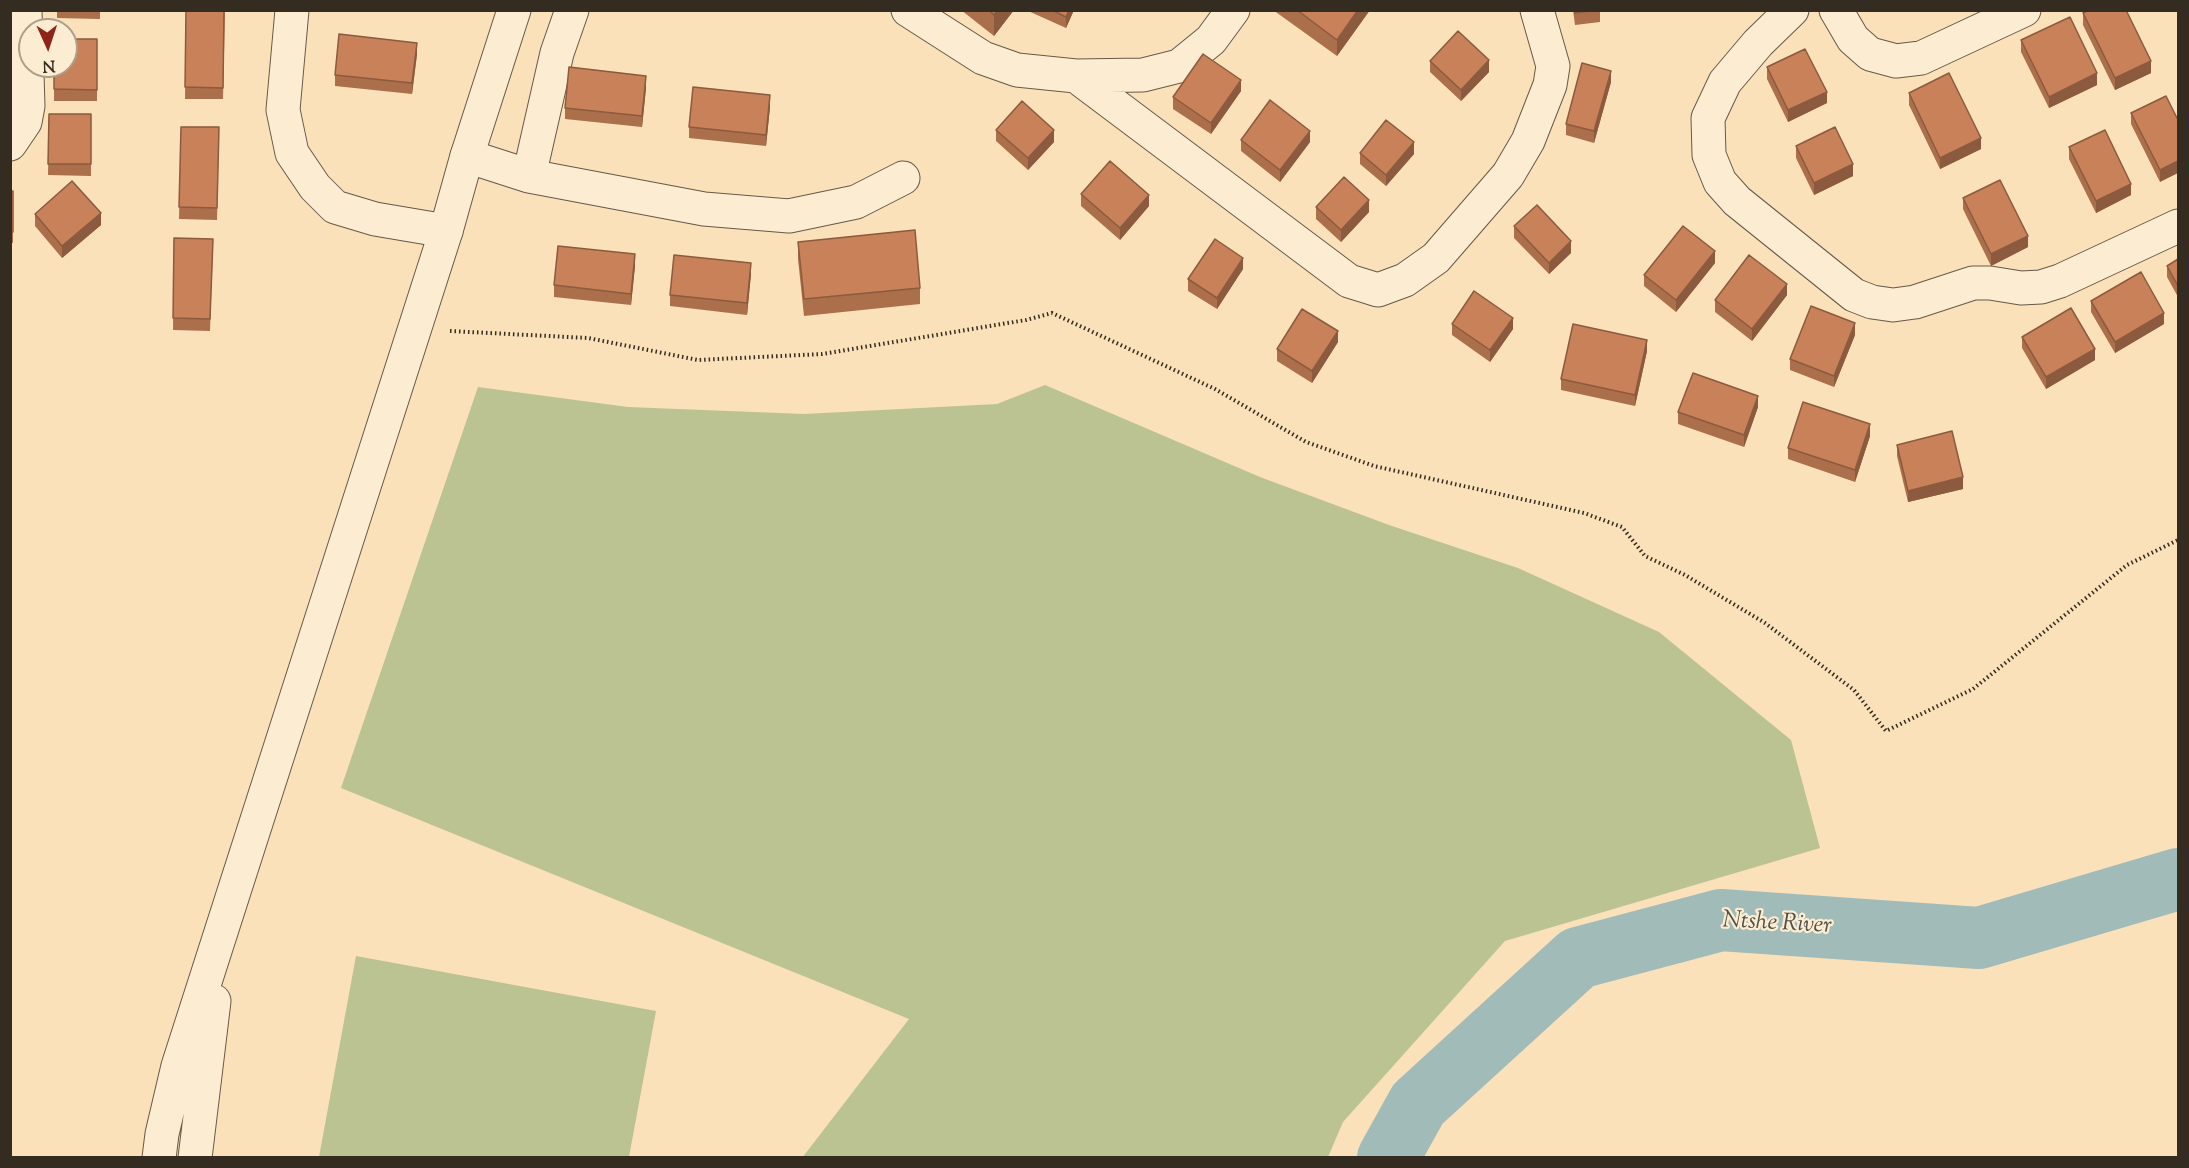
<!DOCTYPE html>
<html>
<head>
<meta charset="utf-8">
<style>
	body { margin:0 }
	#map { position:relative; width:2189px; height:1168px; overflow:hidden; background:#fae1ba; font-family:"Sorts Mill Goudy",serif }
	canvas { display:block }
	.frame { position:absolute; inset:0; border:12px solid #342c21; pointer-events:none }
	.north { position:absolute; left:18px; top:18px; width:60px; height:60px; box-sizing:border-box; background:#fcecd2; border:2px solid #ac9f8b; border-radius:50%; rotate:177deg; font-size:16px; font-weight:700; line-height:24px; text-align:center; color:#342c21 }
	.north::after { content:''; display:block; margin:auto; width:21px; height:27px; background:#8f2418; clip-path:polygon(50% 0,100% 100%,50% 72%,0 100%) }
</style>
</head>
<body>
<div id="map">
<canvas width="2189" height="1168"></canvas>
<div class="frame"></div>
<div class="north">N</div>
</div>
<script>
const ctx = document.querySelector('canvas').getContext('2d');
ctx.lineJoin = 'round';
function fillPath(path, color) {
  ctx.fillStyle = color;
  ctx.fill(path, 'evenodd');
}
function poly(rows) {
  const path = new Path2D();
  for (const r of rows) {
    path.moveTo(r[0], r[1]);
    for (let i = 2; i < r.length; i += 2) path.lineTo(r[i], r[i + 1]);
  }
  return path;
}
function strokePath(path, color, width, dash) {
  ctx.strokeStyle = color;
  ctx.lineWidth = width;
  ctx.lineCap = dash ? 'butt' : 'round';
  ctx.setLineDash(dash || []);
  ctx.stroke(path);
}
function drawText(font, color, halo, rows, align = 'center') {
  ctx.font = font + ' "Sorts Mill Goudy",serif';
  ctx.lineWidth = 4.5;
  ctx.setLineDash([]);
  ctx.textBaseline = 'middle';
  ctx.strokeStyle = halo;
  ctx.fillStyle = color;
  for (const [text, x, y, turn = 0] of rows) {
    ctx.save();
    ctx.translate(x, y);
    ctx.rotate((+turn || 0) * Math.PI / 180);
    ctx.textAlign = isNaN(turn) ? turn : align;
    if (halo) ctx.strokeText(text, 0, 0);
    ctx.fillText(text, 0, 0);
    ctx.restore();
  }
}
const green = poly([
	[1045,385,1260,477,1389,525,1518,568,1659,632,1791,740,1820,848,1505,941,1343,1122,1328,1157,802,1158,909,1019,341,788,478,387,628,407,804,414,997,404],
	[356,956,656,1011,629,1157,319,1157]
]);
const river = poly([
	[1388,1158,1418,1104,1578,958,1721,920,1979,938,2178,879]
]);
const path = poly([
	[450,331,588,338,698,360,822,354,1026,320,1052,313,1215,389,1306,442,1374,466,1584,513,1622,527,1645,556,1685,575,1765,623,1854,690,1886,731,1973,689,2127,565,2178,540]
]);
const minor = poly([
	[292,10,283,110,292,153,315,187,335,207,375,219,446,231],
	[908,10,983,58,1017,70,1076,76,1143,75,1179,66,1211,40,1233,10],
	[1792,10,1758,43,1725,82,1708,118,1709,155,1720,182,1737,201,1854,295,1872,302,1893,305,1915,302,1973,283,1990,283,2021,288,2041,287,2060,281,2178,226],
	[1836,10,1853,39,1870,54,1896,61,1921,58,2024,10],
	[1076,76,1349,281,1378,290,1405,280,1436,258,1508,175,1528,141,1550,85,1553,66,1537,10],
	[10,144,25,122,28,106,25,10],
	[467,156,529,176,704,209,789,216,856,202,903,178],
	[529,176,557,53,572,10]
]);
const tertiary = poly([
	[159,1158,162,1134,178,1066,446,231,467,156,514,10],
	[195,1158,214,1001]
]);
const wall = poly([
	[57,10,100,10,100,19,57,18],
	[186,10,225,10,223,99,185,99],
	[961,10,1014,10,994,36],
	[1026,10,1074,10,1066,28],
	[1273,10,1370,10,1337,56],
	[1573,10,1600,10,1600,22,1575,25],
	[2083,13,2151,73,2115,90,2083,25],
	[97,39,97,101,54,101,54,66],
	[2021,40,2097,85,2049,108,2021,52],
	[417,54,412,94,335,86,335,75],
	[1430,61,1489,72,1461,101,1430,72],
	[1767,67,1827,103,1788,122,1767,79],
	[1611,82,1594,143,1566,135,1566,124],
	[646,88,642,127,565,119,565,108],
	[1241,91,1211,134,1173,109,1173,97],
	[1909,93,1981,149,1940,169,1909,105],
	[2166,96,2160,182,2131,124,2131,113],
	[770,107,766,146,689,138,689,127],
	[49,114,91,114,91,176,48,175],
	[181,127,219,127,217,220,179,219],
	[996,130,1054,142,1028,170,996,141],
	[1241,140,1310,142,1280,182,1241,151],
	[1796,146,1853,176,1814,195,1796,158],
	[2069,147,2131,195,2096,213,2069,159],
	[1360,153,1414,154,1386,186,1360,164],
	[10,191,13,191,13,243,10,243],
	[1081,194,1149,206,1120,240,1081,206],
	[1963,198,2028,247,1991,266,1963,209],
	[1316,207,1369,212,1341,242,1316,219],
	[35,214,101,225,62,258,35,226],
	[1514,226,1571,253,1549,274,1514,238],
	[174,238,213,239,210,331,173,330],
	[798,242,920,288,920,304,804,316,798,259],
	[2178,259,2178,297,2167,277,2167,266],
	[1715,263,1676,312,1644,286,1644,275],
	[635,266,631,305,554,297,554,285],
	[1243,269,1217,309,1188,291,1188,279],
	[751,274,747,315,670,306,670,295],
	[1787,295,1752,341,1715,312,1715,300],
	[2091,301,2164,324,2115,353,2091,312],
	[1452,324,1513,329,1490,362,1452,335],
	[1855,335,1834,387,1790,370,1790,359],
	[2022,337,2095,360,2046,389,2022,348],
	[1338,342,1312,383,1277,361,1277,349],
	[1647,351,1635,406,1561,390,1561,379],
	[1758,407,1744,447,1678,424,1678,412],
	[1870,436,1855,482,1788,459,1788,448],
	[1897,445,1963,489,1908,502,1897,456]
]);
const shadedWall = poly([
	[997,10,1014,10,994,36,994,15],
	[1069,10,1074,10,1066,28,1066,17],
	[1358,10,1370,10,1337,56,1337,40],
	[417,43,417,54,412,94,412,83],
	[1489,60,1489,72,1461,101,1461,90],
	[2151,61,2151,73,2115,90,2115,78],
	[1611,71,1611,82,1594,143,1594,131],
	[2097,73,2097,85,2049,108,2049,97],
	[646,76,646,88,642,127,642,116],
	[1241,80,1241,91,1211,134,1211,123],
	[1827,92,1827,103,1788,122,1788,110],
	[770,95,770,107,766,146,766,135],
	[1054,130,1054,142,1028,170,1028,158],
	[1310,131,1310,142,1280,182,1280,170],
	[1981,138,1981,149,1940,169,1940,158],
	[1414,142,1414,154,1386,186,1386,175],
	[2178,161,2178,173,2160,182,2160,170],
	[1853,164,1853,176,1814,195,1814,183],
	[2131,184,2131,195,2096,213,2096,201],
	[1149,195,1149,206,1120,240,1120,228],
	[1369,200,1369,212,1341,242,1341,230],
	[101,213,101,225,62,258,62,246],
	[2028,236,2028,247,1991,266,1991,254],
	[1571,241,1571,253,1549,274,1549,263],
	[1715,251,1715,263,1676,312,1676,300],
	[635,254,635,266,631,305,631,294],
	[1243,258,1243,269,1217,309,1217,298],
	[751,263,751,274,747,315,747,303],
	[1787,284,1787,295,1752,341,1752,329],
	[2164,313,2164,324,2115,353,2115,342],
	[1513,318,1513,329,1490,362,1490,350],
	[1855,323,1855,335,1834,387,1834,376],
	[1338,331,1338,342,1312,383,1312,371],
	[1647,340,1647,351,1635,406,1635,395],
	[2095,349,2095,360,2046,389,2046,377],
	[1758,396,1758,407,1744,447,1744,435],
	[1870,424,1870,436,1855,482,1855,470],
	[1963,477,1963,489,1908,502,1908,491]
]);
const building = poly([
	[186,10,224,10,223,88,185,87,186,10],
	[989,10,997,10,994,15,989,10],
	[1052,10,1069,10,1066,17,1052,10],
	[1297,10,1358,10,1337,40,1297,10],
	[1575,10,1596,10,1575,13,1575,10],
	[2089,10,2126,10,2151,61,2115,78,2083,13,2089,10],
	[2070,17,2097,73,2049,97,2021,40,2070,17],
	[1458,31,1489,60,1461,90,1430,61,1458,31],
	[339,34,417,43,412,83,335,75,339,34],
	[66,39,97,39,97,90,54,89,54,66,66,66,66,39],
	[1805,49,1827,92,1788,110,1767,67,1805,49],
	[1203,54,1241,80,1211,123,1173,97,1203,54],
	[1582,63,1611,71,1594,131,1566,124,1582,63],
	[569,67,646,76,642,116,565,108,569,67],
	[1949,73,1981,138,1940,158,1909,93,1949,73],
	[693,87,770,95,766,135,689,127,693,87],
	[2166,96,2178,120,2178,161,2160,170,2131,113,2166,96],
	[1270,100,1310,131,1280,170,1241,140,1270,100],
	[1022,101,1054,130,1028,158,996,130,1022,101],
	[49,114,91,114,91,164,48,164,49,114],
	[1386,120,1414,142,1386,175,1360,153,1386,120],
	[181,127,219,127,217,208,179,207,181,127],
	[1835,127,1853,164,1814,183,1796,146,1835,127],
	[2105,130,2131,184,2096,201,2069,147,2105,130],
	[1110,161,1149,195,1120,228,1081,194,1110,161],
	[1344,177,1369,200,1341,230,1316,207,1344,177],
	[2000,180,2028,236,1991,254,1963,198,2000,180],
	[72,181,101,213,62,246,35,214,72,181],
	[10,191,13,191,13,232,10,232,10,191],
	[1537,205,1571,241,1549,263,1514,226,1537,205],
	[1683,226,1715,251,1676,300,1644,275,1683,226],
	[915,230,920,288,804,299,798,242,915,230],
	[174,238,213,239,210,319,173,318,174,238],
	[1215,239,1243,258,1217,298,1188,279,1215,239],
	[558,246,635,254,631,294,554,285,558,246],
	[674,255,751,263,747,303,670,295,674,255],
	[1749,255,1787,284,1752,329,1715,300,1749,255],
	[2178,259,2178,286,2167,266,2178,259],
	[2141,272,2164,313,2115,342,2091,301,2141,272],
	[1474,291,1513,318,1490,350,1452,324,1474,291],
	[1811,306,1855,323,1834,376,1790,359,1811,306],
	[2071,308,2095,349,2046,377,2022,337,2071,308],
	[1302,309,1338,331,1312,371,1277,349,1302,309],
	[1573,324,1647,340,1635,395,1561,379,1573,324],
	[1693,373,1758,396,1744,435,1678,412,1693,373],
	[1803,402,1870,424,1855,470,1788,448,1803,402],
	[1952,431,1963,477,1908,491,1897,445,1952,431]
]);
const waterNames = [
	["Ntshe River",1777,925,3]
];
fillPath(green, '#bbc392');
strokePath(river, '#a1bbb9', 62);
strokePath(minor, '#665947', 35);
strokePath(tertiary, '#665947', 35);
strokePath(path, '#342c21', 4, [1.5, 3]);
strokePath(minor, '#fcecd2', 33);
strokePath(tertiary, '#fcecd2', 33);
fillPath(wall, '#ac6f4c');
fillPath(shadedWall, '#8c5a3e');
fillPath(building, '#c88158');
strokePath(building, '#8c5a3e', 1.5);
drawText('italic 24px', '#4f5047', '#fcecd2', waterNames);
</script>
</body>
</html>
